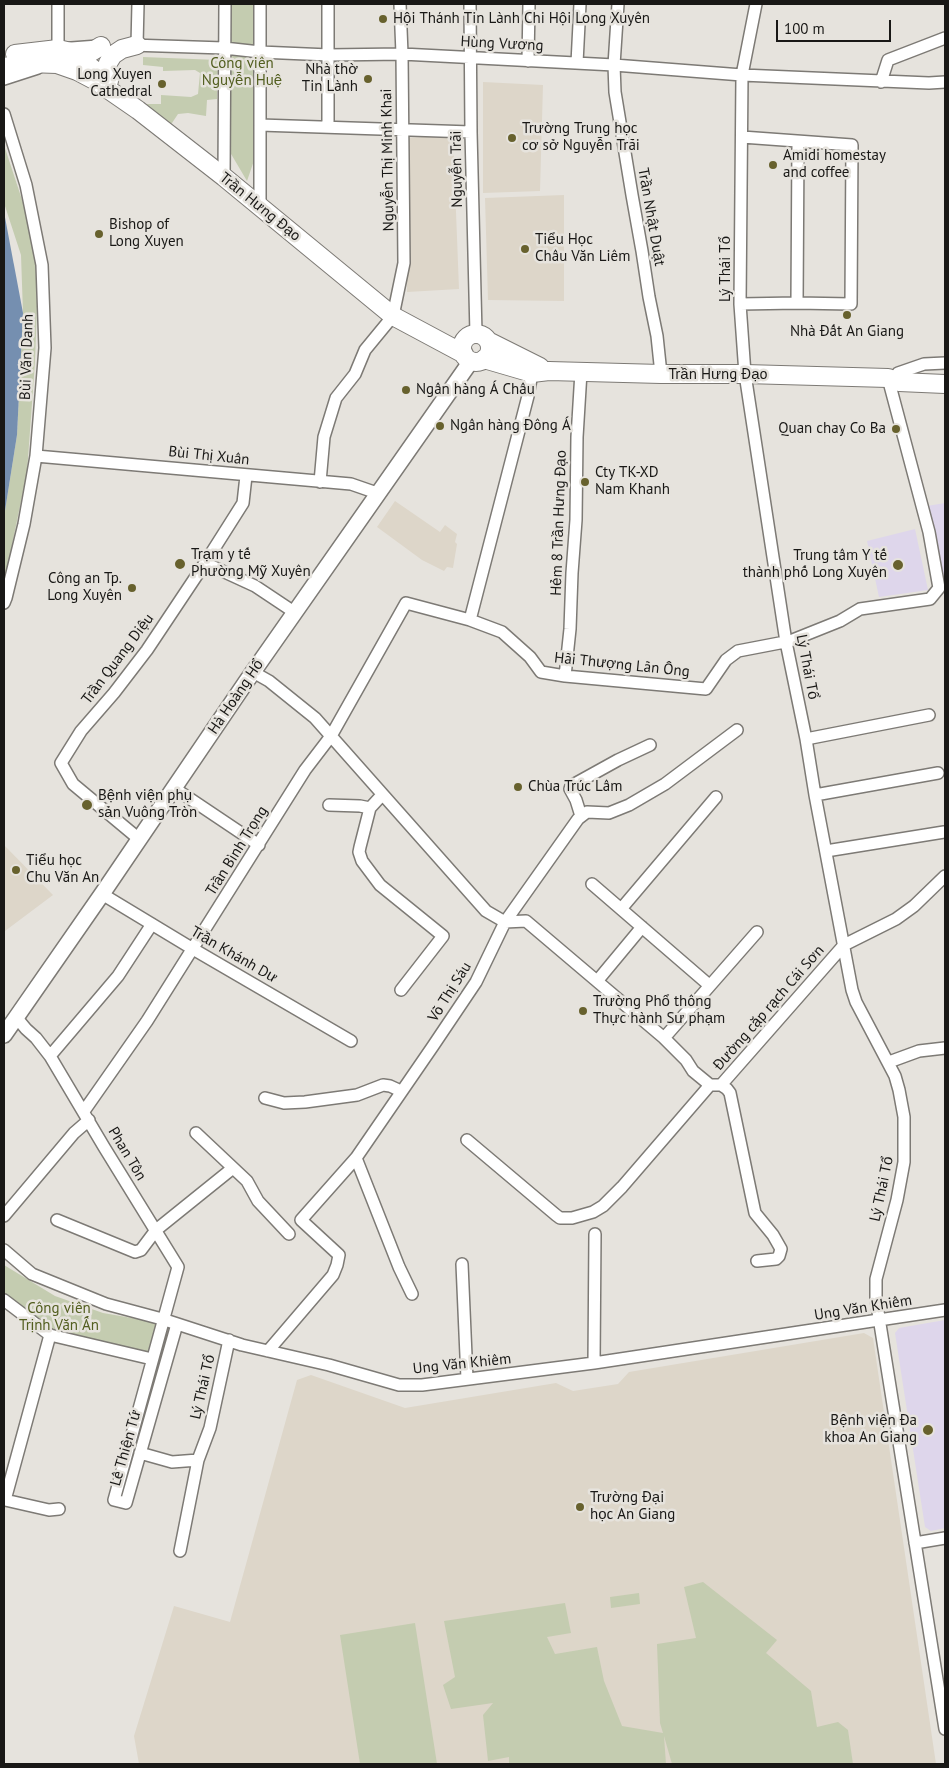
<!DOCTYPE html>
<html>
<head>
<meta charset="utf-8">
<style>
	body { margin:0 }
	#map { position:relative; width:949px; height:1768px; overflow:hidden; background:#e6e3dd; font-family:"PT Sans",sans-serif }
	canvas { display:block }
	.frame { position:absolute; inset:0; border:5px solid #191816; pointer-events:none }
	.scale { position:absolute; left:776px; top:20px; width:115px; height:22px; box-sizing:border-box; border:2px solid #191816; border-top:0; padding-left:6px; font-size:15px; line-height:18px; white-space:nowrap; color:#191816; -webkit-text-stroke:4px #e6e3dd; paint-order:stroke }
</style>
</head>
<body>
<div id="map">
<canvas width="949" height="1768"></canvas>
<div class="frame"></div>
<div class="scale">100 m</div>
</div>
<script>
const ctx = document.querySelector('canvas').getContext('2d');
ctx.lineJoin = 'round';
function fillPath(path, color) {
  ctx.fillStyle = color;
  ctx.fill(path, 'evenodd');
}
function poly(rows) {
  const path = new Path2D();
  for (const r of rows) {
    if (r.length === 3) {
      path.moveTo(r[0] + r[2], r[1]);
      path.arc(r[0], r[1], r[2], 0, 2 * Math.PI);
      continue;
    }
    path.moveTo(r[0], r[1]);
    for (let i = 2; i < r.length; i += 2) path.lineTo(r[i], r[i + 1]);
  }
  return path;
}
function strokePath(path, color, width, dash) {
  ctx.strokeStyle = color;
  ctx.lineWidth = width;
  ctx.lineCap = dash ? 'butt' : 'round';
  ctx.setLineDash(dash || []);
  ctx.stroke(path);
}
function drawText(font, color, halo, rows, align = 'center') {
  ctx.font = font + ' "PT Sans",sans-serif';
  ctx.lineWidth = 5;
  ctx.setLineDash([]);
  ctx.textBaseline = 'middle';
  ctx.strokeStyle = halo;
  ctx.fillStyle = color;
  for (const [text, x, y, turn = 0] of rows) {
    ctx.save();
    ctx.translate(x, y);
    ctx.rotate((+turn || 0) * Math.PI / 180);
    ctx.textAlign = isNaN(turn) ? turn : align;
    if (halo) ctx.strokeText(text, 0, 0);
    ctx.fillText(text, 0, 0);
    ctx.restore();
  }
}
const built = poly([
	[483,82,543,85,540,191,483,193],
	[453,135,459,289,407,292,405,138],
	[564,195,564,301,488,300,485,198],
	[395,501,440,532,445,525,457,534,455,542,457,544,453,568,447,567,444,571,422,560,377,527],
	[4,845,53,895,5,931,4,929],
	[864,1333,873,1338,936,1764,139,1764,134,1736,174,1606,230,1622,297,1380,311,1375,405,1408,556,1383,573,1391,618,1384,629,1372]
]);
const medical = poly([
	[945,503,945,589,944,589,927,506],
	[915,529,928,590,879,597,867,541],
	[945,1320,945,1528,931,1531,925,1527,895,1333,899,1328]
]);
const green = poly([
	[224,4,258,4,260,143,247,181,224,142],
	[143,57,218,60,217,99,207,100,206,116,188,113,178,114,172,123,168,124,143,104,161,104,161,95,191,97,198,94,200,73,195,70,163,71,163,67,143,65],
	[4,145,29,221,38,278,35,362,27,472,4,584,4,517,17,435,23,313,21,255,4,203],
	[4,1265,55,1296,103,1313,161,1323,152,1359,50,1335,4,1300],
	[703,1582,777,1640,766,1653,811,1691,817,1727,838,1722,848,1730,853,1764,672,1764,664,1736,666,1764,509,1764,509,1757,488,1761,483,1715,493,1703,451,1709,443,1685,455,1677,444,1621,565,1603,571,1633,547,1637,555,1654,597,1647,604,1681,622,1726,663,1733,660,1723,657,1644,696,1638,684,1587],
	[639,1593,640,1604,611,1608,610,1597],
	[415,1623,437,1764,360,1764,340,1635]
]);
const water = poly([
	[4,212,23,313,17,435,4,517]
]);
const minor = poly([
	[58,4,58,49,98,46],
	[260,4,260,206],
	[470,4,471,132,476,334],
	[618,4,614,65,615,92,632,195,642,251,649,297,657,336,661,374],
	[756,4,742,75,740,304,745,374,786,642,806,739,815,795,852,990,856,1002,895,1076,899,1090,904,1117,904,1162,897,1200,876,1279,876,1299,945,1729],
	[131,45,224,48,260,52,329,55,402,54,614,65,742,75,929,83,945,82],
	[137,45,138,4],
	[528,61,529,4],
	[577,63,580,4],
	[4,79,38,68],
	[881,82,888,60,945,38],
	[4,114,26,185,42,265,45,348,36,456,24,524,6,598,4,603],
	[260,125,471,132],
	[328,127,328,4],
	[224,177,225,4],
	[797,303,798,142],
	[740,304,797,303,851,304,852,145,742,137],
	[898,373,924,364,945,363],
	[36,456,351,484,377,493],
	[320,482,324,437,336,398,355,374,365,350,393,316,404,263,402,54,400,4],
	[205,563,255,586,294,612],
	[470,620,528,396,532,373],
	[253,672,269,681,315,718,486,911,505,922],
	[565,676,570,629,572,573,576,520,577,437,581,372],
	[806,739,929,715],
	[174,788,259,845],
	[382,795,370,808,360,847,359,852,362,861,380,885,443,936,401,990],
	[815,795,938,773],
	[329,805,360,806,370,808],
	[581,816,576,800,570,789,571,786,618,760,650,745],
	[139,839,73,784,61,763,81,731,114,693,147,650,205,563,243,503,246,476],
	[826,851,944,832],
	[592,884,709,985],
	[102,894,193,949,351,1041],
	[621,909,716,797],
	[505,922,526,921,664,1038,686,1060,693,1071,710,1085,721,1085,844,945,896,919,914,906,945,876],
	[598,980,642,927],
	[16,1017,26,1029,36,1038,50,1056,104,1147,178,1267,114,1500,126,1503,177,1324],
	[664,1038,757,932],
	[50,1056,118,976,152,924],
	[889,1062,919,1051,945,1048],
	[721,1085,727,1089,730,1093,755,1213,773,1235,781,1249,779,1256,776,1259,757,1261],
	[265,1098,284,1103,305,1102,357,1095,383,1085,390,1086,401,1091],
	[84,1111,147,1021,305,770,331,736,406,603,470,620,502,632,530,657,541,672,565,676,706,689,726,660,738,651,790,641,840,621,860,609,930,599,939,588,929,532,888,378],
	[196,1133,247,1181,258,1201,289,1234],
	[467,1140,556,1215,560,1218,572,1218,593,1212,603,1206,622,1187,710,1085],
	[356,1158,399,1267,412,1294],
	[4,1216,74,1133,89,1120],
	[57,1220,135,1252,141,1250,156,1230,233,1168],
	[4,1250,32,1274,106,1304,162,1319,242,1345,329,1365,399,1385,422,1385,594,1363,945,1310],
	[462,1264,467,1379],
	[4,1300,50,1335,152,1359],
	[50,1335,5,1500,49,1510,59,1509],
	[268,1351,333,1275,337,1265,339,1255,301,1220,356,1158,433,1046,476,982,505,922,578,819,587,812,609,813,629,805,665,784,737,730],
	[594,1363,595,1234],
	[140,1453,172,1462,198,1460],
	[915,1543,945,1538],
	[180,1551,198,1460,210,1428,229,1340]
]);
const major = poly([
	[4,1035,102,894,246,682,471,361]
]);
const highway = poly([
	[15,54,58,49,71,52,97,72],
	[70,62,80,59,101,46],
	[4,67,28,63,57,64,77,71,96,81,138,110,224,177,393,316,464,354],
	[109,81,106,70,108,63,113,55,122,49,137,45],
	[476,348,14],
	[488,341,540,367],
	[484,359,532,373,549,371,661,374,745,374,888,378,899,382,945,384]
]);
const markers = [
	[383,19,5,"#67612d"],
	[368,79,5,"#67612d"],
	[162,84,5,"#67612d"],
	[512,138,5,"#67612d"],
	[773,165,5,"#67612d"],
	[99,234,5,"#67612d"],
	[525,249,5,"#67612d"],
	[847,315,5,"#67612d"],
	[406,390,5,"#67612d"],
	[440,426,5,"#67612d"],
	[896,429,5,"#67612d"],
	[585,482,5,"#67612d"],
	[180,564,6,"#67612d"],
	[898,565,6,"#67612d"],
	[132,588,5,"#67612d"],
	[518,787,5,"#67612d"],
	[87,805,6,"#67612d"],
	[16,870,5,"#67612d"],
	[583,1011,5,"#67612d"],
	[928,1430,6,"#67612d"],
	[580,1507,5,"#67612d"]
];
const poiNames = [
	["Hội Thánh Tin Lành Chi Hội Long Xuyên",393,19],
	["Nhà thờ",358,70,"right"],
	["Tin Lành",358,87,"right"],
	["Long Xuyen",152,75,"right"],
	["Cathedral",152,92,"right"],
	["Trường Trung học",522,129],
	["cơ sở Nguyễn Trãi",522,146],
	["Amidi homestay",783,156],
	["and coffee",783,173],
	["Bishop of",109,225],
	["Long Xuyen",109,242],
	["Tiểu Học",535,240],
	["Châu Văn Liêm",535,257],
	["Nhà Đất An Giang",847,332,"center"],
	["Ngân hàng Á Châu",416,390],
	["Ngân hàng Đông Á",450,426],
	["Quan chay Co Ba",886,429,"right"],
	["Cty TK-XD",595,473],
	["Nam Khanh",595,490],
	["Trạm y tế",191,555],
	["Phường Mỹ Xuyên",191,572],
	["Trung tâm Y tế",887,556,"right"],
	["thành phố Long Xuyên",887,573,"right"],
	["Công an Tp.",122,579,"right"],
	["Long Xuyên",122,596,"right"],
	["Chùa Trúc Lâm",528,787],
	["Bệnh viện phụ",98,796],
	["sản Vuông Tròn",98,813],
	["Tiểu học",26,861],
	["Chu Văn An",26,878],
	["Trường Phổ thông",593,1002],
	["Thực hành Sư phạm",593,1019],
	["Bệnh viện Đa",917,1421,"right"],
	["khoa An Giang",917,1438,"right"],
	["Trường Đại",590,1498],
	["học An Giang",590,1515]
];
const streetNames = [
	["Hùng Vương",502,44,3],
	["Nguyễn Thị Minh Khai",388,160,-91],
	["Nguyễn Trãi",457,169,-91],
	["Trần Hưng Đạo",260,207,39],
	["Trần Nhật Duật",651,217,80],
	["Lý Thái Tổ",726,269,-90],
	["Bùi Văn Danh",27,357,-88],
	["Trần Hưng Đạo",718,375],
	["Bùi Thị Xuân",209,456,6],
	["Hẻm 8 Trần Hưng Đạo",559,523,-88],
	["Trần Quang Diệu",118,659,-53],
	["Hãi Thượng Lãn Ông",622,665,6],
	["Lý Thái Tổ",807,667,79],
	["Hà Hoàng Hổ",236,697,-56],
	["Trần Bình Trọng",237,851,-58],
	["Trần Khánh Dư",234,955,30],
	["Võ Thị Sáu",450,992,-58],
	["Đường cặp rạch Cái Sơn",769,1008,-49],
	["Phan Tôn",127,1154,59],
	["Lý Thái Tổ",882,1189,-78],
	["Ung Văn Khiêm",863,1308,-9],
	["Ung Văn Khiêm",462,1364,-6],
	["Lý Thái Tổ",203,1387,-77],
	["Lê Thiện Tứ",126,1448,-74]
];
const parkNames = [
	["Công viên",242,64],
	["Nguyễn Huệ",242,81],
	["Công viên",59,1309],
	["Trịnh Văn Ấn",59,1326]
];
fillPath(built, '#ddd6c9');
fillPath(medical, '#ded6eb');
fillPath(green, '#c4ccb0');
fillPath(water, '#758fb0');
strokePath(minor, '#7d7a75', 14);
strokePath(major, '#7d7a75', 18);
strokePath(highway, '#7d7a75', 20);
strokePath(minor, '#fff', 11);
strokePath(major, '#fff', 15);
strokePath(highway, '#fff', 18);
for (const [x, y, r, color] of markers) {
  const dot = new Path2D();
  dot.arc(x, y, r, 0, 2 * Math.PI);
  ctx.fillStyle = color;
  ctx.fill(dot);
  strokePath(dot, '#e6e3dd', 2);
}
drawText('15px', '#191816', '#e6e3dd', poiNames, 'left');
drawText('15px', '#191816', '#e6e3dd', streetNames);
drawText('15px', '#525e1f', '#e6e3dd', parkNames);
</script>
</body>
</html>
